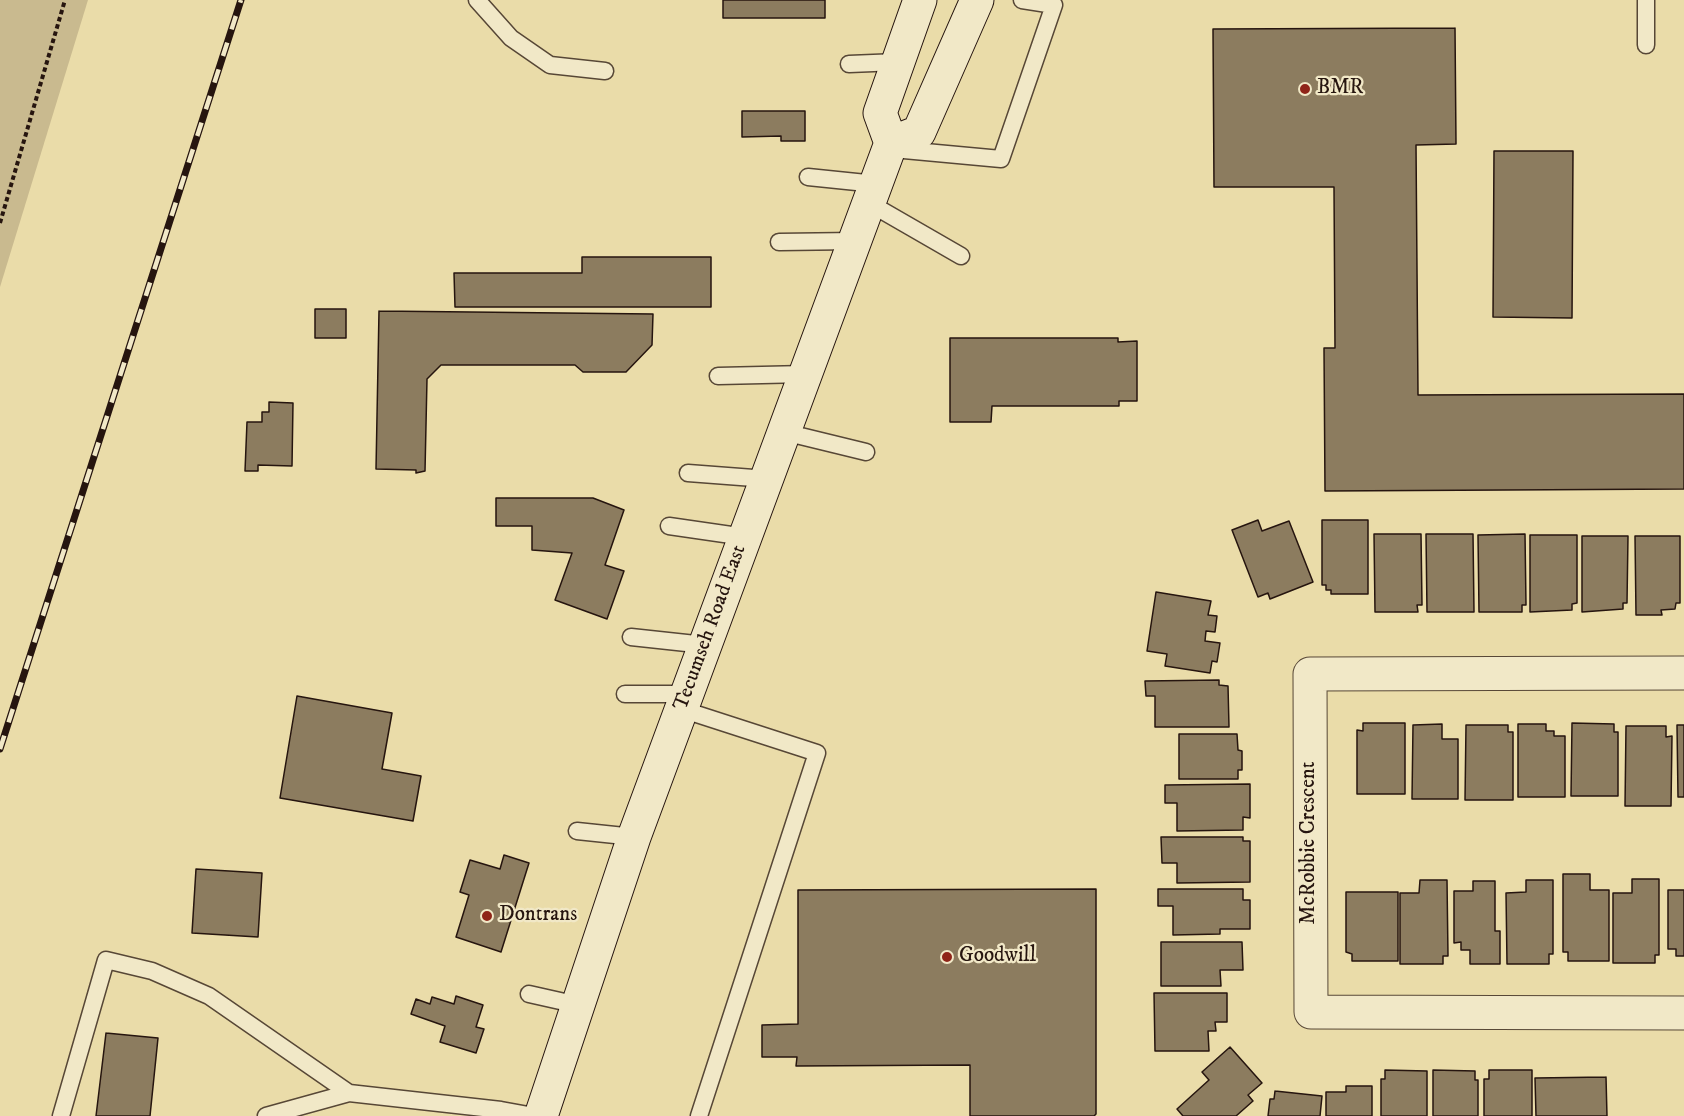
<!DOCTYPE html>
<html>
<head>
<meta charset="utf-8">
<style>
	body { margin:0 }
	canvas { display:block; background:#eadca9 }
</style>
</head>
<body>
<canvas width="1684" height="1116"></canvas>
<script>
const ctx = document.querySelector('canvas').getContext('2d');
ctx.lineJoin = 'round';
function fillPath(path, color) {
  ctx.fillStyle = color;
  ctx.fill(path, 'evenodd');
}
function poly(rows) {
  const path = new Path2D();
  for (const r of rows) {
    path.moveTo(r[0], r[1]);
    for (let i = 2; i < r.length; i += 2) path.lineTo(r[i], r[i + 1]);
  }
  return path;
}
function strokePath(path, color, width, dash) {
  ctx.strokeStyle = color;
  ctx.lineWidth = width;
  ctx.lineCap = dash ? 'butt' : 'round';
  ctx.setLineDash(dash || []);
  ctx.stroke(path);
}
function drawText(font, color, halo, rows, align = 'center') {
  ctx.font = font + ' "IM FELL DW Pica",serif';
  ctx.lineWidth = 4.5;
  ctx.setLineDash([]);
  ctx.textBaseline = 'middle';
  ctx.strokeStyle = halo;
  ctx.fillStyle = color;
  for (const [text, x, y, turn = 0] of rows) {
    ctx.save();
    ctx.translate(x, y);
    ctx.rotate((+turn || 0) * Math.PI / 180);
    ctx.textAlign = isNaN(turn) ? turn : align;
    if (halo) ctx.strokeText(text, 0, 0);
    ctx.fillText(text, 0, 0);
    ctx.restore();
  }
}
const green = poly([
	[0,0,88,0,0,287]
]);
const building = poly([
	[723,0,825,0,825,18,723,18,723,0],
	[1455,28,1456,144,1416,145,1418,395,1684,394,1684,489,1325,491,1324,348,1335,348,1334,187,1214,187,1213,29,1455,28],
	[742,111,805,111,805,141,781,141,781,136,742,137,742,111],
	[1494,151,1573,151,1572,318,1493,317,1494,151],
	[582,257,711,257,711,307,455,307,454,273,582,273,582,257],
	[315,309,346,309,346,338,315,338,315,309],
	[379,311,653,314,652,345,626,372,583,372,575,365,441,365,427,379,425,471,416,473,416,470,376,469,379,311],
	[950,338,1118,338,1118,342,1137,341,1137,401,1119,401,1119,406,992,406,991,422,950,422,950,338],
	[269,402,293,403,292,466,258,465,258,471,245,471,247,422,262,422,262,412,269,412,269,402],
	[496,498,593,498,624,510,605,565,624,571,607,619,555,600,572,553,532,550,532,526,496,526,496,498],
	[1258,520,1262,531,1289,521,1313,582,1270,599,1268,593,1258,597,1232,530,1258,520],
	[1322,520,1368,520,1368,594,1331,594,1331,590,1326,590,1326,585,1322,585,1322,520],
	[1374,534,1421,534,1422,605,1417,605,1418,612,1375,612,1374,534],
	[1426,534,1473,534,1474,612,1427,612,1426,534],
	[1525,534,1526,605,1522,605,1522,612,1479,612,1478,535,1525,534],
	[1530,535,1577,535,1577,603,1572,604,1572,610,1530,612,1530,535],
	[1582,536,1628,536,1627,603,1623,603,1623,609,1582,612,1582,536],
	[1635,536,1680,536,1680,603,1676,603,1675,609,1661,610,1662,615,1636,615,1635,536],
	[1156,592,1211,601,1208,615,1217,616,1215,632,1206,631,1205,641,1220,643,1217,662,1212,661,1210,673,1165,666,1167,654,1147,651,1156,592],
	[1219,680,1219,685,1228,686,1229,727,1155,727,1155,696,1146,696,1145,681,1219,680],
	[297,696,392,713,382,769,421,776,413,821,280,798,297,696],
	[1363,723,1405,723,1405,794,1357,794,1357,730,1363,731,1363,723],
	[1572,723,1614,724,1614,732,1618,732,1618,796,1571,796,1572,723],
	[1442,724,1442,739,1458,739,1458,799,1412,799,1413,725,1442,724],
	[1518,724,1546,724,1546,731,1554,731,1554,736,1565,736,1565,797,1518,797,1518,724],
	[1466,725,1508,725,1508,732,1513,732,1513,800,1465,800,1466,725],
	[1677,725,1684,725,1684,797,1678,797,1677,725],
	[1626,726,1666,726,1666,737,1672,736,1671,806,1625,806,1626,726],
	[1179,734,1237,734,1238,750,1242,751,1242,770,1238,770,1238,779,1179,779,1179,734],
	[1250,784,1250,818,1243,817,1243,830,1177,831,1177,803,1165,803,1165,785,1250,784],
	[1161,837,1243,837,1243,841,1250,841,1250,882,1177,883,1177,863,1162,863,1161,837],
	[504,855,529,863,501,952,456,937,469,895,460,892,470,860,500,869,504,855],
	[196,869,262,873,258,937,192,933,196,869],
	[1563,874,1590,874,1590,890,1609,890,1609,961,1568,961,1568,952,1563,952,1563,874],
	[1632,879,1659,879,1659,955,1655,955,1655,963,1613,963,1613,893,1632,893,1632,879],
	[1420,880,1447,880,1448,956,1443,956,1443,964,1400,964,1400,893,1419,893,1420,880],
	[1526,880,1553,880,1553,954,1549,954,1549,964,1507,964,1506,893,1526,892,1526,880],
	[1473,881,1495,881,1495,931,1500,931,1500,964,1470,964,1470,950,1461,950,1461,942,1454,943,1454,891,1473,891,1473,881],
	[1096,889,1096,1114,1094,1116,970,1116,970,1065,796,1066,797,1057,762,1057,762,1025,798,1024,798,890,1096,889],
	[1158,889,1243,889,1243,900,1250,900,1250,929,1220,929,1220,934,1173,935,1173,906,1158,906,1158,889],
	[1668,890,1684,890,1684,956,1676,956,1676,949,1668,949,1668,890],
	[1346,892,1398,892,1398,961,1352,961,1352,954,1346,952,1346,892],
	[1161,942,1242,942,1243,970,1220,970,1221,986,1161,986,1161,942],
	[1154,993,1227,993,1227,1022,1215,1022,1216,1031,1208,1031,1209,1051,1155,1051,1154,993],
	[456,996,483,1005,476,1027,484,1029,476,1053,440,1042,445,1026,411,1014,416,999,430,1004,432,997,454,1004,456,996],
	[106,1033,158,1038,150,1116,96,1116,106,1033],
	[1230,1047,1262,1083,1248,1095,1253,1101,1236,1116,1183,1116,1177,1109,1209,1080,1202,1072,1230,1047],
	[1385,1070,1427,1071,1427,1116,1381,1116,1381,1079,1385,1079,1385,1070],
	[1433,1070,1475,1071,1475,1080,1478,1080,1478,1116,1433,1116,1433,1070],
	[1489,1070,1532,1070,1532,1116,1484,1116,1484,1079,1489,1079,1489,1070],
	[1606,1077,1607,1116,1536,1116,1535,1078,1606,1077],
	[1346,1086,1372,1086,1372,1116,1326,1116,1326,1092,1346,1092,1346,1086],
	[1275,1091,1322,1096,1320,1116,1268,1116,1270,1099,1274,1099,1275,1091]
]);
const path = poly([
	[0,223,65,0]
]);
const lane = poly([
	[477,0,511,38,550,65,605,71],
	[1646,0,1646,45],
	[849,64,898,62],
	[893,149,1001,159,1054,5,1022,0],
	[808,177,876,184],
	[869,203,961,256],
	[779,242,855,241],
	[718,376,806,374],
	[784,432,866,452],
	[688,473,767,479],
	[669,526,745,537],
	[631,637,705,645],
	[625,694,686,694],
	[681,709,817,753,699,1116],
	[577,831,634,837],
	[529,994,578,1005],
	[61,1116,106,960,152,971,209,996,349,1093],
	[266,1116,349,1093,501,1110,534,1116]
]);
const street = poly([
	[1684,673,1310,674,1311,1012,1684,1013]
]);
const secondary = poly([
	[891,143,919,132,977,0],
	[541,1116,634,837,891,143,880,113,920,0]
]);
const rail = poly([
	[0,749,241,0]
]);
const markers = [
	[1305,89,6,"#8f2418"],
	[487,916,6,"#8f2418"],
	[947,957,6,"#8f2418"]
];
const poiNames = [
	["BMR",1317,89],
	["Dontrans",499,916],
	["Goodwill",959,957]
];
const streetNames = [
	["Tecumseh Road East",711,628,-70],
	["McRobbie Crescent",1310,843,-90]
];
fillPath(green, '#c9ba8f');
fillPath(building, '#8c7c5f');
strokePath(building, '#26150f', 1.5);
strokePath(lane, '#574736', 19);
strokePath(street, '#574736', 35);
strokePath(secondary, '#26150f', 35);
strokePath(path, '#26150f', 4, [4.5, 3]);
strokePath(lane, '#f1e8c7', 16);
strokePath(street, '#f1e8c7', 33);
strokePath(secondary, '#f1e8c7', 33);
strokePath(rail, '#26150f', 7);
strokePath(rail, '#f1e8c7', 4.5, [14]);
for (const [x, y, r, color] of markers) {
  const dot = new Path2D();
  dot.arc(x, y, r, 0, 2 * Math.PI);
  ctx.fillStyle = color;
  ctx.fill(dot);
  strokePath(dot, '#f1e8c7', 2);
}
drawText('21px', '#26150f', '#f1e8c7', poiNames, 'left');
drawText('21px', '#26150f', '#f1e8c7', streetNames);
</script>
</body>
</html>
